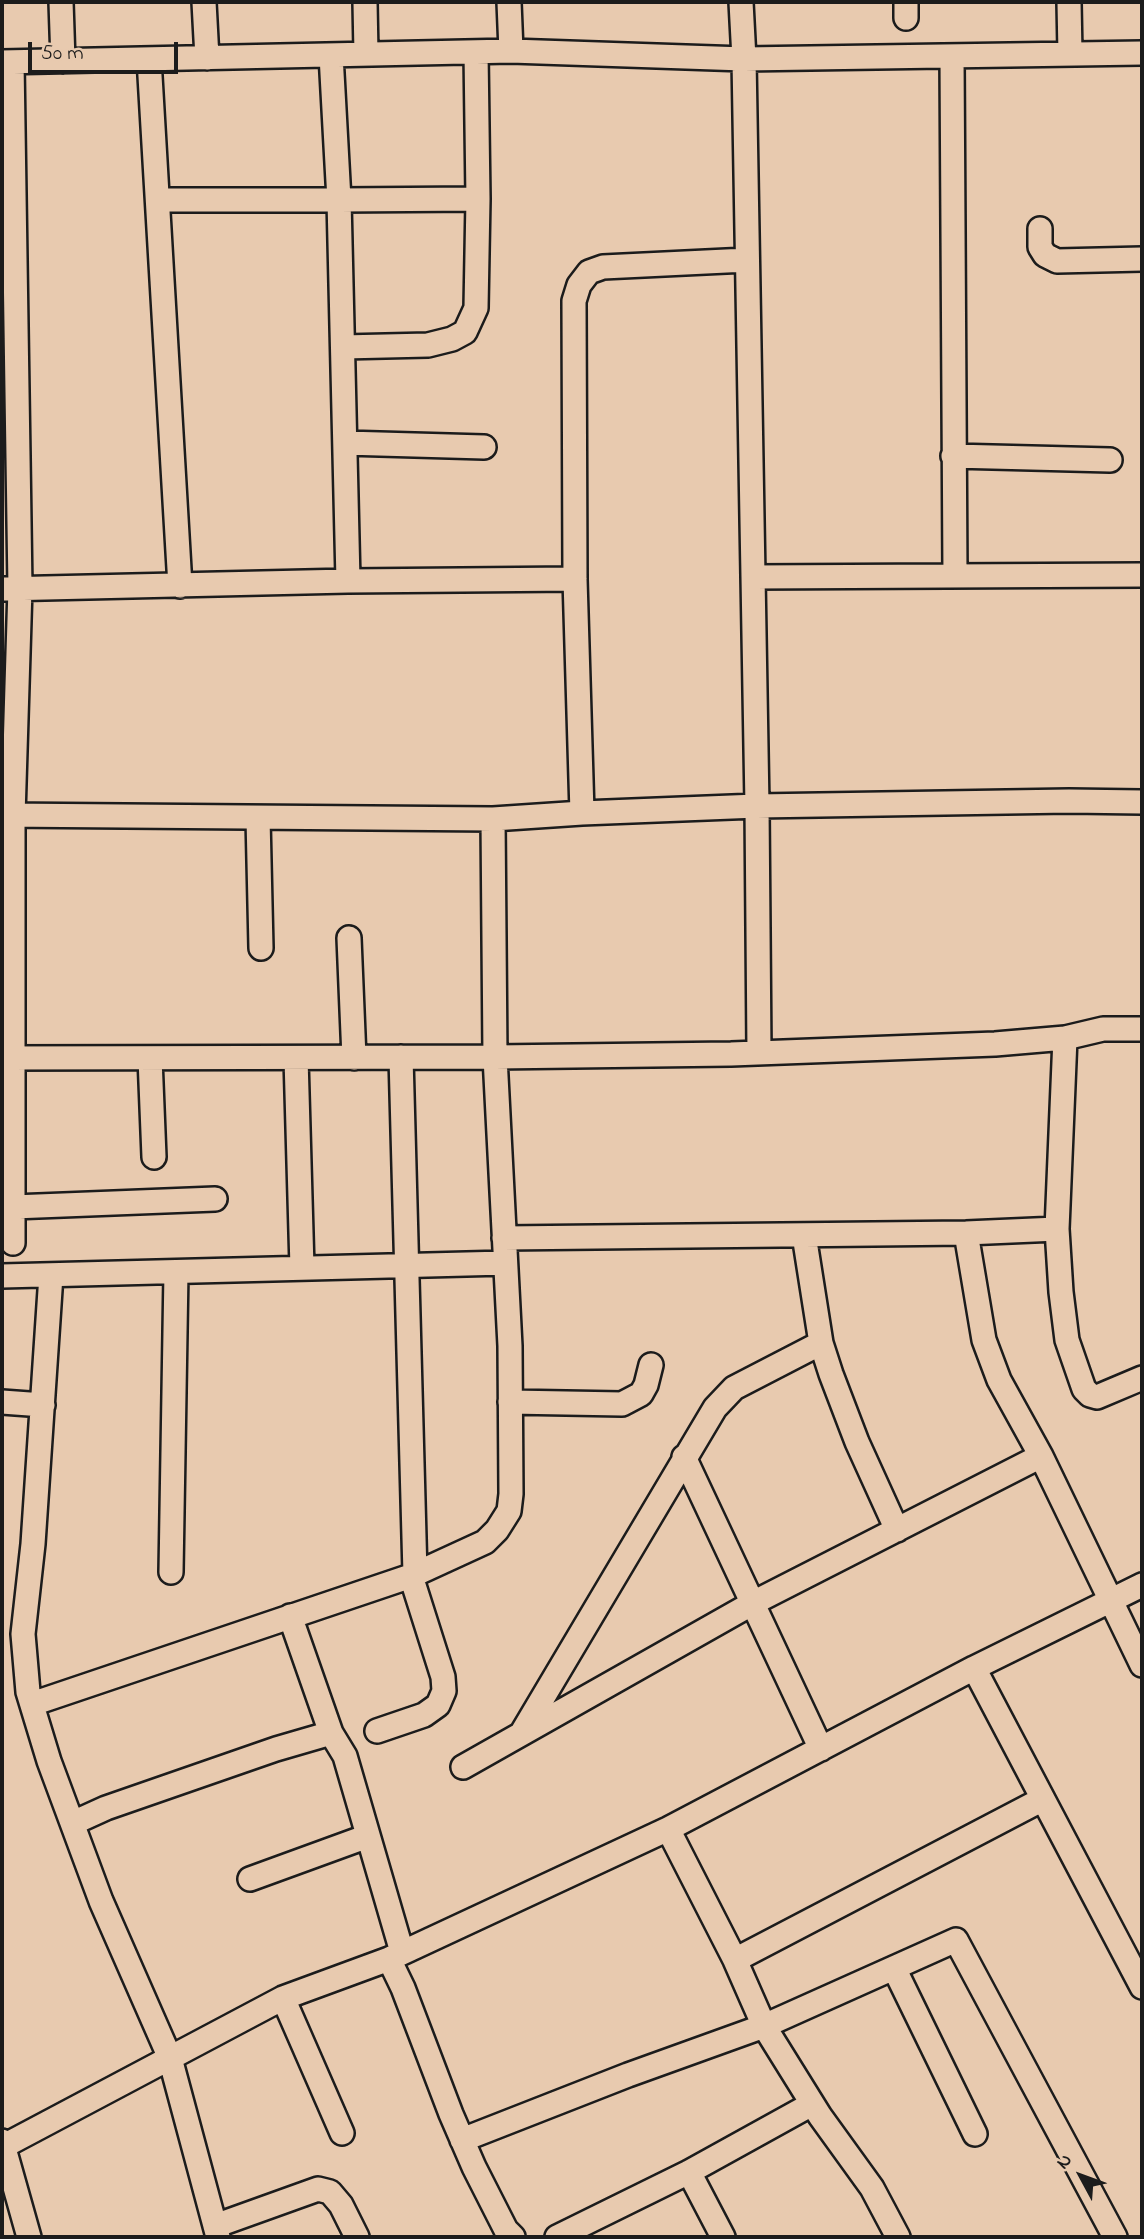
<!DOCTYPE html>
<html>
<head>
<meta charset="utf-8">
<style>
	body { margin:0 }
	#map { position:relative; width:1144px; height:2239px; overflow:hidden; background:#e8caaf; font-family:"Indie Flower",sans-serif }
	canvas { display:block }
	.frame { position:absolute; inset:0; border:4px solid #1c1c1c; pointer-events:none }
	.north { position:absolute; left:1046px; top:2141px; width:70px; height:70px; -webkit-text-stroke:5px #e8caaf; paint-order:stroke; rotate:311deg; font-size:19px; font-weight:700; line-height:28px; text-align:center; color:#1c1c1c }
	.north::after { content:''; display:block; margin:auto; width:24px; height:32px; background:#1c1c1c; clip-path:polygon(50% 0,100% 100%,50% 72%,0 100%) }
	.scale { position:absolute; left:28px; top:42px; width:150px; height:32px; box-sizing:border-box; border:4px solid #1c1c1c; border-top:0; padding-left:9px; font-size:21px; line-height:24px; white-space:nowrap; color:#1c1c1c; -webkit-text-stroke:5px #e8caaf; paint-order:stroke }
</style>
</head>
<body>
<div id="map">
<canvas width="1144" height="2239"></canvas>
<div class="frame"></div>
<div class="north">N</div>
<div class="scale">50 m</div>
</div>
<script>
const ctx = document.querySelector('canvas').getContext('2d');
ctx.lineJoin = 'round';
function poly(rows) {
  const path = new Path2D();
  for (const r of rows) {
    path.moveTo(r[0], r[1]);
    for (let i = 2; i < r.length; i += 2) path.lineTo(r[i], r[i + 1]);
  }
  return path;
}
function strokePath(path, color, width, dash) {
  ctx.strokeStyle = color;
  ctx.lineWidth = width;
  ctx.lineCap = dash ? 'butt' : 'round';
  ctx.setLineDash(dash || []);
  ctx.stroke(path);
}
const minor = poly([
	[61,2,63,61],
	[204,2,207,58],
	[365,2,366,54],
	[509,2,511,51],
	[906,2,906,18],
	[1069,2,1070,54],
	[331,55,339,200,478,199,476,52],
	[952,56,955,576],
	[149,59,180,586],
	[2,62,511,51,744,59,1142,53],
	[12,62,20,588,13,816,13,1243],
	[159,200,339,200,348,581],
	[1040,229,1040,247,1045,255,1057,261,1142,259],
	[343,347,428,345,452,339,465,332,476,308,478,199],
	[345,443,484,447],
	[953,456,1110,460],
	[753,577,1142,575],
	[2,589,348,581,575,579],
	[582,813,575,579,574,301,579,285,589,272,603,267,747,260],
	[2,815,493,819,582,813,757,806,744,59,741,2],
	[258,818,261,948],
	[493,819,495,1057,731,1054,995,1044,1065,1038,1103,1029,1142,1029],
	[349,938,354,1058],
	[1065,1038,1057,1229,1061,1292,1067,1340,1084,1389,1090,1395,1097,1397,1142,1378],
	[759,1053,757,806,1069,801,1142,802],
	[401,1057,415,1574],
	[2,1058,495,1057,510,1346,511,1494,509,1511,497,1530,485,1542,411,1576,32,1704],
	[150,1058,154,1157],
	[296,1058,302,1268],
	[13,1207,215,1199],
	[966,1233,984,1340,999,1380,1041,1456,1142,1665],
	[804,1235,821,1343,831,1374,857,1442,897,1530],
	[504,1238,966,1233,1057,1229],
	[51,1275,33,1544,23,1634,28,1692,49,1761,101,1901,170,2058,218,2237],
	[2,1276,505,1263],
	[2,1402,43,1405],
	[510,1402,622,1404,641,1394,646,1385,651,1365],
	[684,1457,821,1749],
	[171,1572,176,1272],
	[290,1616,331,1733],
	[974,1668,1142,1987],
	[377,1731,424,1715,438,1705,444,1691,443,1677,411,1576],
	[523,1731,715,1408,734,1388,821,1343],
	[463,1767,753,1603,1041,1456],
	[73,1823,106,1808,276,1749,331,1733,345,1756,402,1952],
	[668,1829,735,1960,764,2026,956,1940,1115,2237],
	[250,1879,368,1836],
	[389,1959,403,1988,451,2114,474,2167,506,2230,513,2237],
	[735,1960,1043,1799],
	[894,1968,975,2134],
	[283,1998,342,2133],
	[462,2140,628,2075,764,2026,820,2116,872,2188,898,2237],
	[2,2141,29,2237],
	[2,2147,283,1998,389,1959,668,1829,974,1668,1142,1585],
	[689,2172,723,2237],
	[215,2226,318,2189,330,2192,341,2205,357,2237],
	[557,2237,689,2172,812,2104]
]);
strokePath(minor, '#1c1c1c', 28);
strokePath(minor, '#e8caaf', 23);
</script>
</body>
</html>
